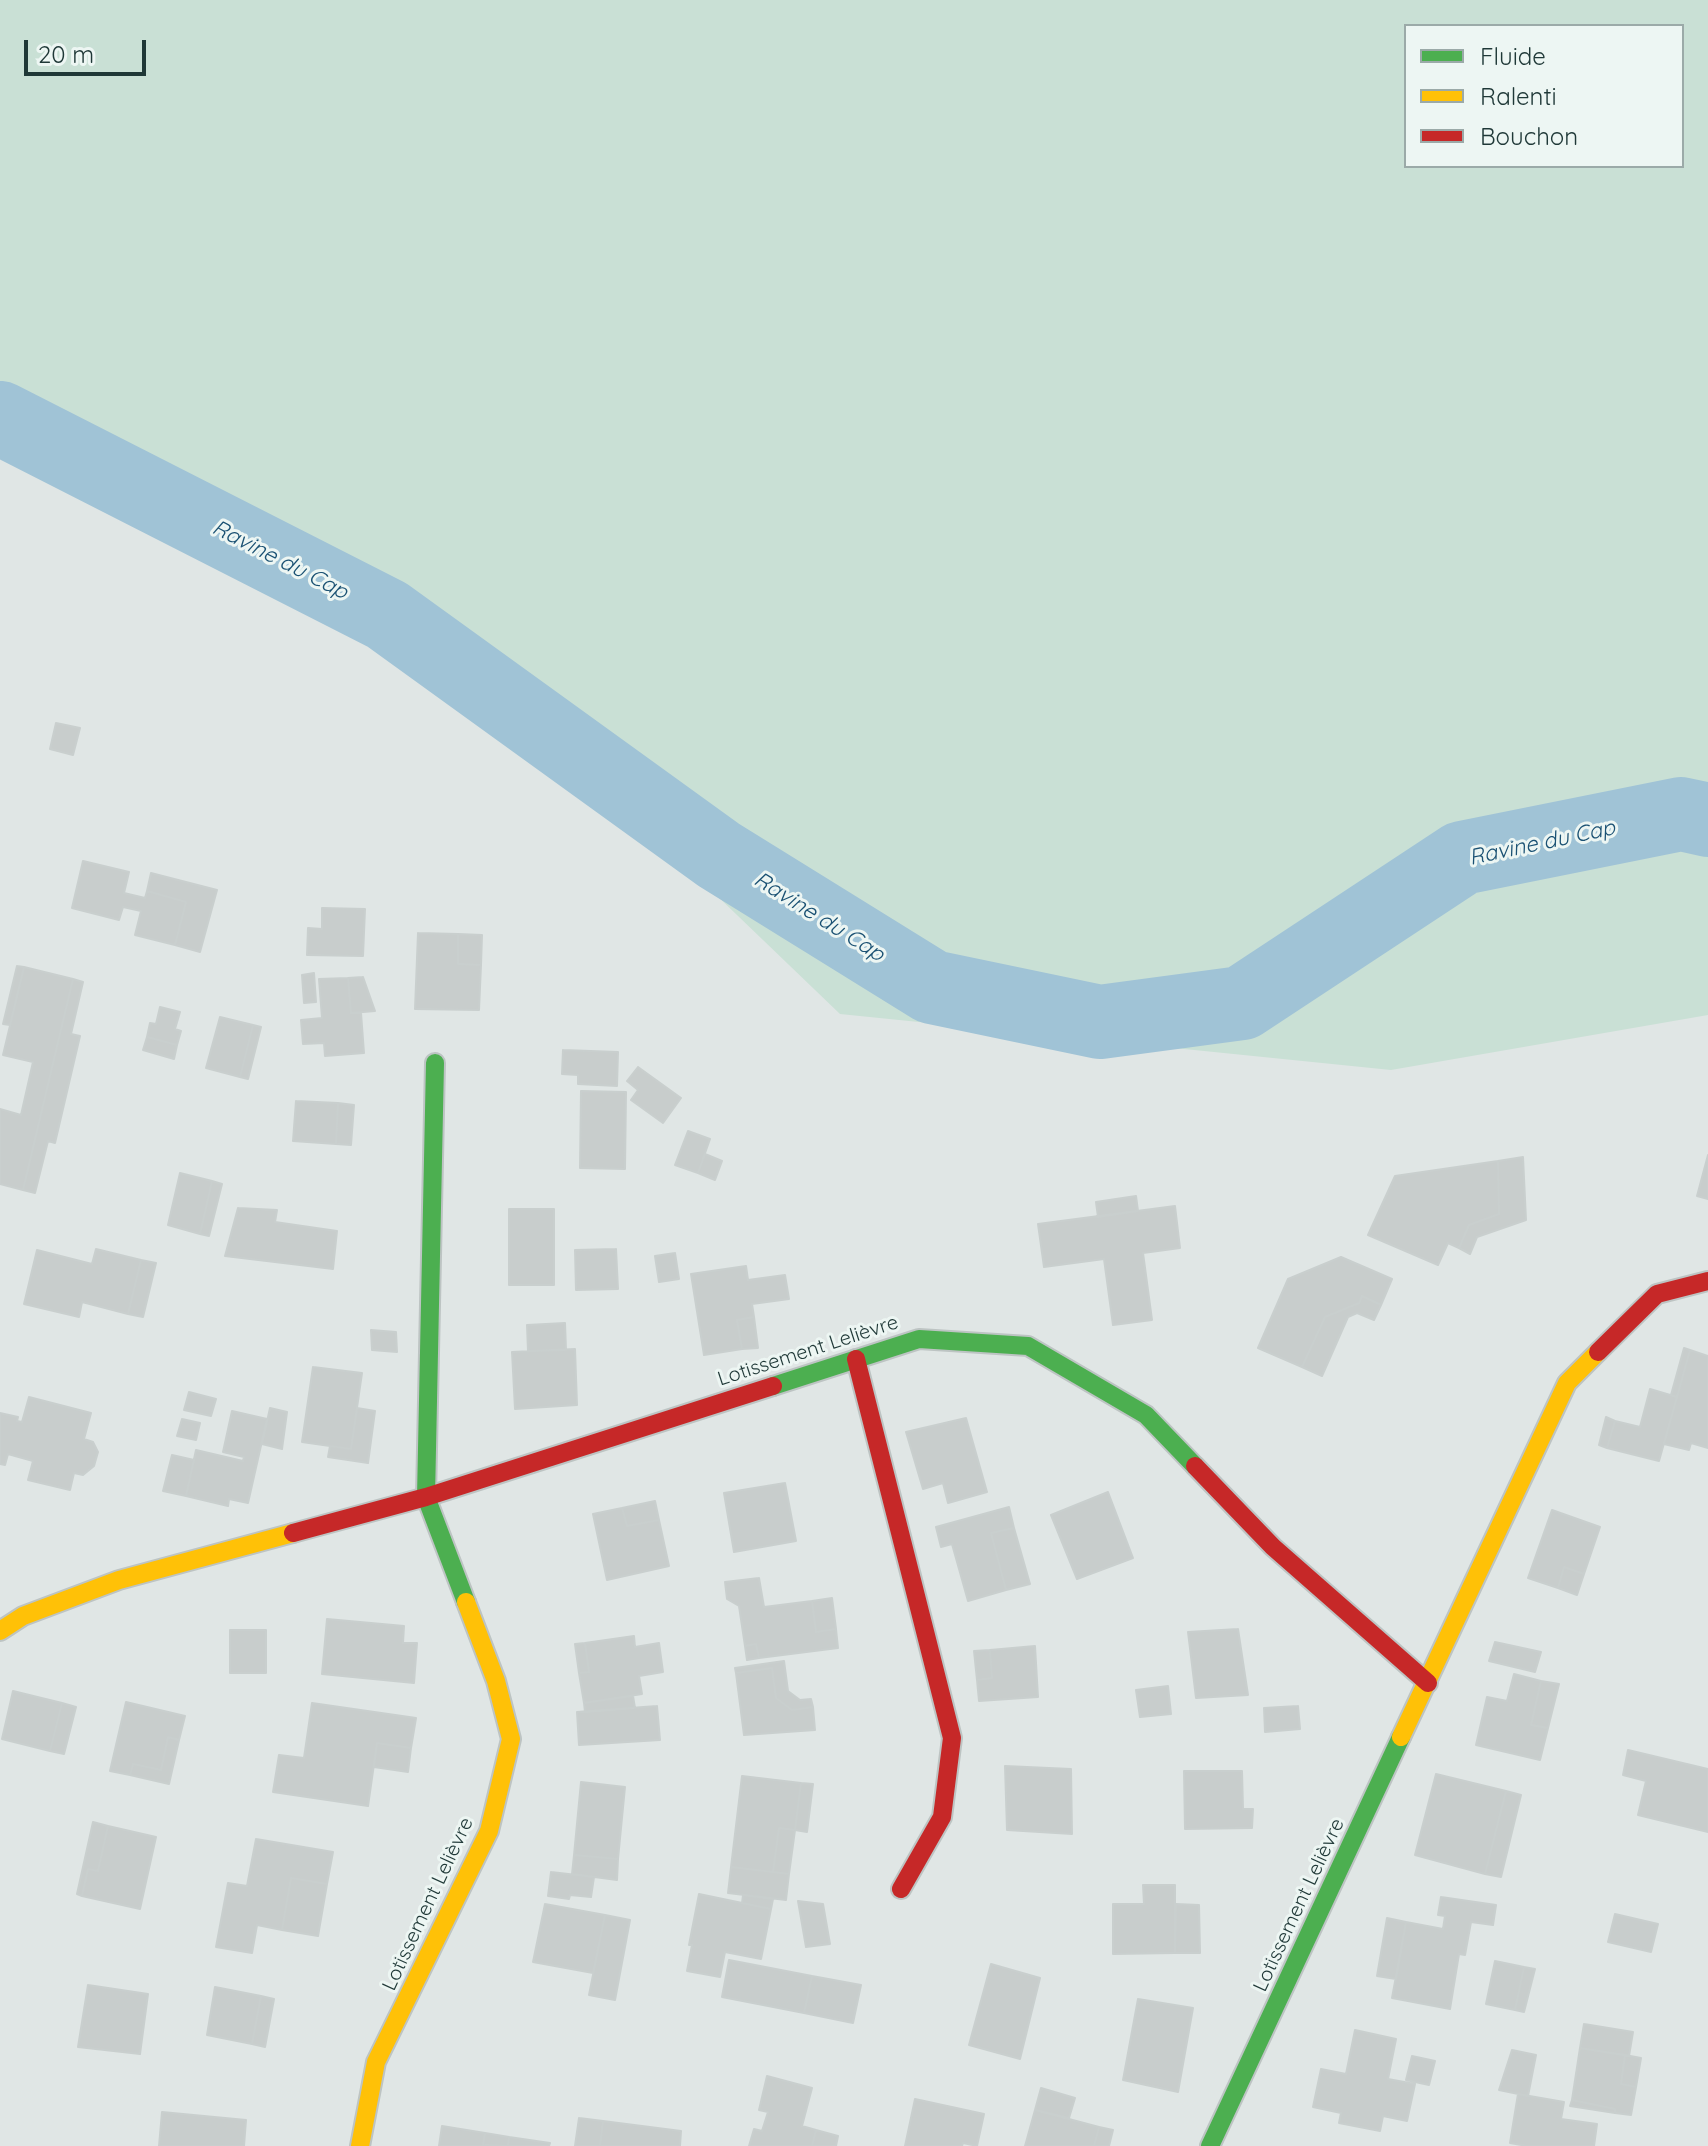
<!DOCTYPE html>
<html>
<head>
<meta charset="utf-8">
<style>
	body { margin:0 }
	#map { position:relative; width:1708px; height:2146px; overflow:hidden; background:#e0e6e5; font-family:Quicksand,sans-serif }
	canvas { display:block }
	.legend { position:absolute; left:1404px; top:24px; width:280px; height:144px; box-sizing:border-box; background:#edf6f3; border:2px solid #9baaa8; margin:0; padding:10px 14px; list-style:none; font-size:24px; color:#1f3837 }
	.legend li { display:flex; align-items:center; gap:16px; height:40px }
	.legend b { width:40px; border:2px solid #9baaa8 }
	.scale { position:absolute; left:24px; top:40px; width:122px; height:36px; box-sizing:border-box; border:4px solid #1f3837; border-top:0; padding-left:10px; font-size:24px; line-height:28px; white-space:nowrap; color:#1f3837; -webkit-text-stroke:6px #edf6f3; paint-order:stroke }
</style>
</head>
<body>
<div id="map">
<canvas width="1708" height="2146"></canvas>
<ul class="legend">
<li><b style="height:10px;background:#4caf50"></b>Fluide</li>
<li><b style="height:10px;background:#ffc107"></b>Ralenti</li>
<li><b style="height:10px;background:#c62828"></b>Bouchon</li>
</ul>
<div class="scale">20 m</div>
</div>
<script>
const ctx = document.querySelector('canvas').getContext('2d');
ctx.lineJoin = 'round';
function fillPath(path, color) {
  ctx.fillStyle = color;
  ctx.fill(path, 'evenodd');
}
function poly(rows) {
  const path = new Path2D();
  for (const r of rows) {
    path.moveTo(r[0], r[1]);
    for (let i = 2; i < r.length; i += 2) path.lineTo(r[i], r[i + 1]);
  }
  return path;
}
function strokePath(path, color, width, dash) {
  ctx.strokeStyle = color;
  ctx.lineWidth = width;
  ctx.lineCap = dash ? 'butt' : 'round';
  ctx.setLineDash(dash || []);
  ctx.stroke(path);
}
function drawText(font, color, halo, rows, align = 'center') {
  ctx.font = font + ' Quicksand,sans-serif';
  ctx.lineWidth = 6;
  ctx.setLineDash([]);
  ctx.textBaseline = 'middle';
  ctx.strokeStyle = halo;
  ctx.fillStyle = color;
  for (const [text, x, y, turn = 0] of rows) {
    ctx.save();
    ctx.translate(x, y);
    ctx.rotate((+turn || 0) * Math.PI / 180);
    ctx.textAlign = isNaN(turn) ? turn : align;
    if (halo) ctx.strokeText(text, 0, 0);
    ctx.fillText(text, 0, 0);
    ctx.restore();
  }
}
const green = poly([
	[0,0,1708,0,1708,1015,1391,1070,840,1014,404,595,0,436],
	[1406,26,1682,26,1682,166,1406,166]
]);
const river = poly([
	[0,418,387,615,719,855,932,987,1100,1022,1242,1003,1462,858,1681,814,1708,820]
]);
const building = poly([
	[56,723,80,728,73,755,50,749,56,723],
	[83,861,129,872,124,893,145,898,147,891,186,902,175,945,135,935,141,911,123,907,119,920,72,908,83,861],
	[151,873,217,890,200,952,175,945,186,902,147,891,151,873],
	[322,908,365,909,363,956,307,955,308,928,322,929,322,908],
	[418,933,458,934,458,964,481,965,479,1010,415,1009,418,933],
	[458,934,482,935,481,965,458,964,458,934],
	[17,966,24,967,10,1025,3,1024,17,966],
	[24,967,73,979,23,1190,0,1184,0,1109,21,1115,33,1062,3,1055,24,967],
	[314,973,316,1002,304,1003,302,975,314,973],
	[363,977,375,1011,351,1013,348,978,363,977],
	[348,978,351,1013,361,1013,364,1053,325,1056,324,1043,303,1044,301,1020,322,1018,319,979,348,978],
	[73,979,83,982,71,1034,80,1036,55,1143,48,1141,35,1193,23,1190,73,979],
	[160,1007,180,1012,175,1029,181,1031,177,1045,147,1037,150,1023,156,1024,160,1007],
	[220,1017,253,1025,240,1077,206,1068,220,1017],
	[253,1025,261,1027,248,1079,240,1077,253,1025],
	[147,1037,177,1045,174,1059,143,1050,147,1037],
	[563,1050,618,1052,617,1086,578,1084,578,1075,562,1074,563,1050],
	[638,1067,681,1098,663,1123,631,1100,638,1090,627,1081,638,1067],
	[581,1091,626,1092,625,1169,580,1168,581,1091],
	[296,1101,338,1103,336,1144,293,1141,296,1101],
	[338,1103,354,1105,351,1145,336,1144,338,1103],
	[688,1131,710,1139,698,1173,675,1165,688,1131],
	[705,1154,722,1161,715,1180,698,1173,705,1154],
	[1708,1155,1708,1199,1697,1196,1708,1155],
	[1523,1157,1526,1220,1477,1237,1470,1254,1459,1248,1469,1225,1499,1214,1498,1161,1523,1157],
	[1498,1161,1499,1214,1469,1225,1459,1248,1448,1243,1438,1265,1368,1235,1395,1176,1498,1161],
	[180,1173,212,1181,200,1234,168,1225,180,1173],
	[212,1181,222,1184,209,1236,200,1234,212,1181],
	[1136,1196,1138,1211,1098,1217,1096,1202,1136,1196],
	[1175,1206,1180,1248,1143,1253,1152,1320,1113,1325,1104,1259,1044,1267,1038,1224,1175,1206],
	[238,1208,277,1210,275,1222,337,1231,333,1269,225,1256,238,1208],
	[509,1209,554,1209,554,1285,509,1285,509,1209],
	[96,1249,141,1260,128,1314,82,1302,79,1317,24,1304,37,1250,92,1264,96,1249],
	[616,1249,618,1289,576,1290,575,1250,616,1249],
	[675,1253,679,1279,659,1282,655,1256,675,1253],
	[1341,1257,1392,1279,1381,1305,1362,1296,1359,1303,1325,1317,1302,1367,1258,1348,1288,1279,1341,1257],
	[141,1260,156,1263,143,1317,128,1314,141,1260],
	[746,1266,748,1280,785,1275,789,1299,752,1304,754,1317,737,1320,742,1349,704,1355,691,1274,746,1266],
	[1362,1296,1381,1305,1374,1320,1357,1313,1348,1317,1322,1376,1302,1367,1325,1317,1359,1303,1362,1296],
	[754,1317,758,1348,742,1349,737,1320,754,1317],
	[565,1323,566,1350,528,1351,527,1325,565,1323],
	[371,1330,396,1332,397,1352,372,1350,371,1330],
	[1684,1348,1690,1350,1677,1397,1671,1395,1684,1348],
	[575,1349,577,1405,515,1409,512,1352,575,1349],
	[1690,1350,1708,1356,1708,1448,1691,1443,1689,1450,1664,1444,1690,1350],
	[313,1367,362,1373,351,1449,302,1442,313,1367],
	[1650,1389,1677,1397,1659,1461,1607,1448,1615,1421,1640,1427,1650,1389],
	[189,1392,216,1399,211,1416,184,1410,189,1392],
	[29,1397,91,1413,84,1439,93,1442,98,1452,94,1466,83,1475,74,1473,70,1490,28,1480,33,1461,8,1454,5,1465,0,1464,0,1413,18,1417,17,1421,22,1422,29,1397],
	[270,1408,287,1412,282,1449,262,1444,270,1408],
	[357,1408,375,1411,368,1463,328,1457,330,1446,351,1449,357,1408],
	[232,1411,267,1419,248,1503,229,1499,228,1506,186,1496,196,1450,243,1461,244,1457,223,1452,232,1411],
	[1606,1417,1615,1421,1607,1448,1599,1445,1606,1417],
	[966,1418,987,1492,948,1503,943,1483,923,1489,906,1432,966,1418],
	[182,1419,200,1423,196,1440,177,1436,182,1419],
	[172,1455,194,1460,186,1496,163,1491,172,1455],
	[785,1483,796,1541,734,1552,724,1493,785,1483],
	[1108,1492,1133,1558,1077,1579,1051,1515,1108,1492],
	[655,1501,659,1520,627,1526,622,1508,655,1501],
	[1009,1507,1014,1528,991,1533,1006,1590,968,1601,952,1544,941,1547,936,1527,1009,1507],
	[622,1508,627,1526,659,1520,669,1566,607,1580,593,1514,622,1508],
	[1552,1510,1600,1527,1584,1574,1564,1567,1558,1588,1528,1578,1552,1510],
	[1014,1528,1030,1584,1006,1590,991,1533,1014,1528],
	[1564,1567,1584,1574,1577,1595,1558,1588,1564,1567],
	[759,1578,764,1607,812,1601,816,1632,836,1629,838,1648,759,1658,756,1644,745,1646,739,1606,727,1599,725,1582,759,1578],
	[832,1598,836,1629,816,1632,812,1601,832,1598],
	[327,1619,404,1626,403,1643,417,1643,414,1683,322,1674,327,1619],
	[1238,1629,1248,1695,1196,1698,1188,1632,1238,1629],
	[230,1630,266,1630,266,1673,230,1673,230,1630],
	[634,1636,635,1647,659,1643,663,1672,639,1676,642,1694,584,1703,579,1673,589,1672,585,1643,634,1636],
	[1495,1642,1541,1652,1535,1672,1489,1661,1495,1642],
	[585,1643,589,1672,579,1673,575,1644,585,1643],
	[756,1644,759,1658,747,1660,745,1646,756,1644],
	[1035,1646,1038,1697,979,1701,977,1680,992,1678,990,1650,1035,1646],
	[990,1650,992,1678,977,1680,974,1651,990,1650],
	[784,1661,788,1691,800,1700,811,1699,813,1707,792,1710,776,1698,772,1668,736,1673,735,1668,784,1661],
	[772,1668,776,1698,792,1710,813,1707,815,1730,744,1735,736,1673,772,1668],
	[1514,1674,1541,1681,1531,1725,1548,1728,1540,1760,1476,1745,1487,1697,1507,1701,1514,1674],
	[1541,1681,1559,1684,1548,1728,1531,1725,1541,1681],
	[1168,1686,1171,1714,1140,1717,1136,1690,1168,1686],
	[13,1691,62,1703,50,1751,2,1739,13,1691],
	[633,1696,635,1708,585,1712,584,1703,633,1696],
	[126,1702,185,1716,179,1740,168,1737,161,1770,133,1764,130,1775,110,1771,126,1702],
	[62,1703,76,1707,64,1754,50,1751,62,1703],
	[312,1703,416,1718,411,1748,377,1743,368,1806,273,1792,279,1755,304,1758,312,1703],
	[657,1706,660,1740,579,1745,577,1712,657,1706],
	[1298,1706,1300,1729,1265,1732,1264,1708,1298,1706],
	[168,1737,179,1740,169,1784,130,1775,133,1764,161,1770,168,1737],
	[377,1743,411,1748,408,1772,374,1767,377,1743],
	[1628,1750,1708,1769,1708,1832,1638,1815,1646,1781,1623,1775,1628,1750],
	[1005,1766,1071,1769,1072,1834,1007,1830,1005,1766],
	[1184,1771,1242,1771,1243,1809,1253,1809,1252,1828,1185,1829,1184,1771],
	[1436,1774,1506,1791,1485,1874,1415,1855,1436,1774],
	[742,1776,801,1783,795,1830,779,1828,773,1872,731,1867,742,1776],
	[581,1782,625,1787,618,1859,574,1855,581,1782],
	[801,1783,813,1784,807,1832,795,1830,801,1783],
	[1506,1791,1521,1795,1501,1877,1485,1874,1506,1791],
	[93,1822,108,1826,98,1871,88,1869,82,1896,77,1894,93,1822],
	[108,1826,156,1837,140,1909,82,1896,88,1869,98,1871,108,1826],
	[779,1828,795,1830,789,1874,773,1872,779,1828],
	[256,1839,333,1852,327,1884,291,1878,282,1930,257,1925,252,1953,216,1947,228,1883,247,1886,256,1839],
	[574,1855,618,1859,617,1880,572,1874,574,1855],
	[731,1867,789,1874,786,1900,728,1893,731,1867],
	[551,1872,594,1877,591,1897,570,1895,569,1899,548,1896,551,1872],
	[291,1878,327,1884,318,1936,282,1930,291,1878],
	[1143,1885,1175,1885,1175,1953,1113,1954,1113,1904,1144,1904,1143,1885],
	[699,1894,771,1909,761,1959,725,1952,720,1977,687,1971,692,1945,689,1945,699,1894],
	[743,1895,773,1899,771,1909,742,1903,743,1895],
	[1441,1897,1496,1905,1493,1925,1471,1922,1465,1955,1459,1954,1450,2009,1392,1998,1406,1922,1443,1929,1445,1916,1438,1915,1441,1897],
	[798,1901,823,1904,830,1944,806,1947,798,1901],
	[545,1904,605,1915,593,1973,533,1962,545,1904],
	[1176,1904,1199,1905,1200,1953,1175,1953,1176,1904],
	[1615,1914,1658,1924,1651,1952,1608,1942,1615,1914],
	[605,1915,630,1920,615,2000,589,1995,605,1915],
	[1387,1918,1406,1922,1396,1979,1377,1976,1387,1918],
	[729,1960,812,1976,804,2013,722,1997,729,1960],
	[1495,1961,1524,1967,1515,2010,1486,2004,1495,1961],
	[991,1964,1040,1978,1020,2059,969,2045,991,1964],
	[1524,1967,1535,1969,1524,2012,1515,2010,1524,1967],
	[812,1976,861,1985,853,2023,804,2013,812,1976],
	[88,1985,148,1994,140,2054,78,2047,88,1985],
	[215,1987,261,1996,252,2044,207,2035,215,1987],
	[261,1996,274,1999,265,2047,252,2044,261,1996],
	[1138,1999,1193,2008,1178,2092,1123,2080,1138,1999],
	[1584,2024,1633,2032,1629,2056,1580,2048,1584,2024],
	[1355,2030,1396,2039,1388,2079,1415,2084,1407,2121,1383,2116,1380,2131,1339,2123,1341,2113,1313,2107,1321,2069,1346,2074,1355,2030],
	[1580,2048,1625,2055,1621,2084,1636,2087,1631,2115,1615,2113,1615,2109,1572,2100,1580,2048],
	[1512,2050,1536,2055,1528,2096,1499,2090,1512,2050],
	[1625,2055,1641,2058,1636,2087,1621,2084,1625,2055],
	[1412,2056,1435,2061,1429,2085,1406,2080,1412,2056],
	[767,2076,812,2088,802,2126,816,2130,812,2146,749,2146,754,2129,762,2131,768,2112,759,2110,767,2076],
	[1041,2088,1075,2098,1069,2118,1035,2110,1041,2088],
	[1518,2094,1564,2102,1561,2119,1597,2124,1594,2146,1527,2146,1510,2143,1518,2094],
	[915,2099,984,2114,977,2146,963,2143,962,2146,905,2146,915,2099],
	[1572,2100,1615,2109,1615,2113,1570,2106,1572,2100],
	[1035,2110,1099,2127,1094,2146,1025,2146,1035,2110],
	[162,2112,246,2120,244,2146,159,2146,162,2112],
	[579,2118,603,2121,600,2146,575,2146,579,2118],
	[603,2121,681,2131,680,2146,600,2146,603,2121],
	[442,2126,485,2133,483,2146,439,2146,442,2126],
	[1099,2127,1113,2130,1109,2146,1094,2146,1099,2127],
	[816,2130,838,2136,836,2146,812,2146,816,2130],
	[485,2133,509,2137,508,2146,483,2145,485,2133],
	[509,2137,550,2143,549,2146,508,2146,509,2137]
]);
const fast = poly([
	[435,1063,426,1497,466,1602],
	[773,1386,919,1339,1028,1346,1146,1415,1195,1466],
	[1210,2146,1401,1737]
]);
const slow = poly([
	[0,1631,23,1616,119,1580,293,1533],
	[1401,1737,1567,1383,1598,1352],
	[360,2146,376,2062,489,1831,511,1739,496,1681,466,1602]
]);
const jam = poly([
	[1598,1352,1657,1294,1708,1281],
	[856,1359,952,1738,942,1817,901,1889],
	[1195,1466,1273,1547,1428,1683],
	[293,1533,426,1497,773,1386]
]);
const streetNames = [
	["Lotissement Lelièvre",808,1351,-18],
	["Lotissement Lelièvre",428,1904,-65],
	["Lotissement Lelièvre",1299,1905,-65]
];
const waterNames = [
	["Ravine du Cap",280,560,27],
	["Ravine du Cap",1542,843,-12],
	["Ravine du Cap",819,917,32]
];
fillPath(green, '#c9e0d5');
strokePath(river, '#a0c3d6', 74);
fillPath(building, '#c8cdcc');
strokePath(building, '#c9cfce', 2);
strokePath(fast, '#bdc4c3', 22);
strokePath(slow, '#bdc4c3', 22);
strokePath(jam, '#bdc4c3', 22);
strokePath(fast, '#4caf50', 18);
strokePath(slow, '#ffc107', 18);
strokePath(jam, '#c62828', 18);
drawText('20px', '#1f3837', '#edf6f3', streetNames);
drawText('italic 22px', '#1a5173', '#edf6f3', waterNames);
</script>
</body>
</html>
